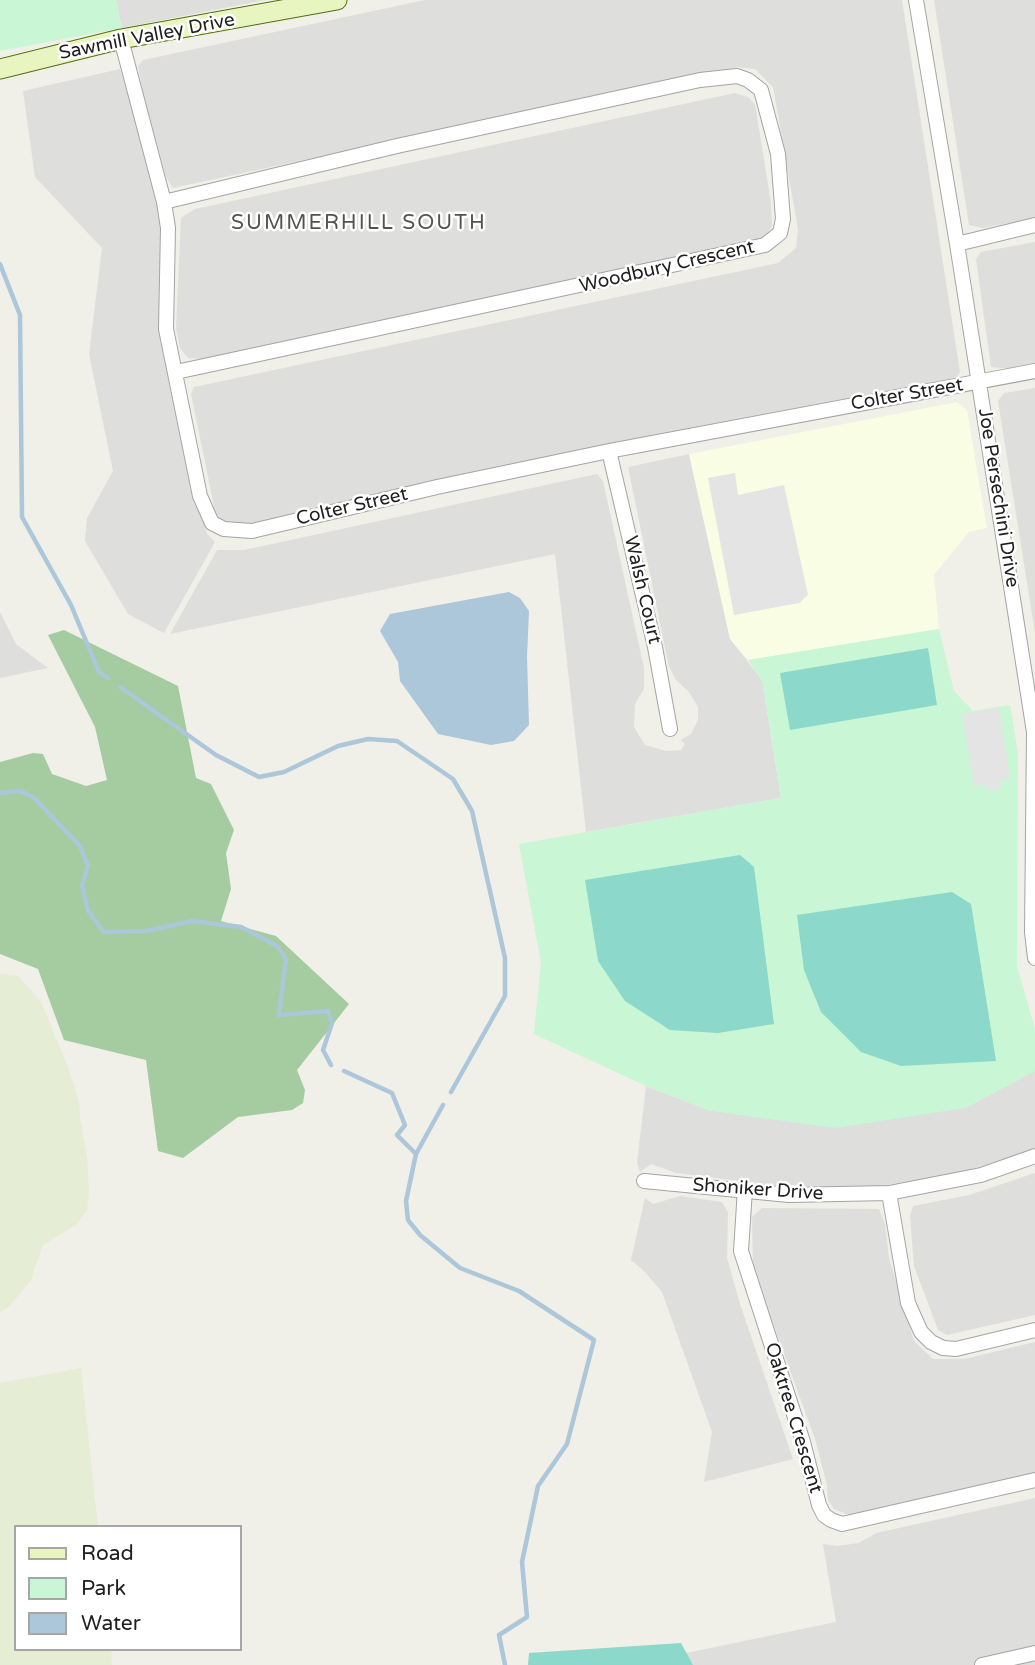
<!DOCTYPE html>
<html>
<head>
<meta charset="utf-8">
<style>
	body { margin:0 }
	#map { position:relative; width:1035px; height:1665px; overflow:hidden; background:#f0efe8; font-family:"Varela Round",sans-serif }
	canvas { display:block }
	.legend { position:absolute; left:14px; top:1525px; width:228px; height:126px; box-sizing:border-box; background:#fff; border:2px solid #a6a6a6; margin:0; padding:9px 12px; list-style:none; font-size:21px; color:#202020 }
	.legend li { display:flex; align-items:center; gap:14px; height:35px }
	.legend b { width:35px; border:2px solid #a6a6a6 }
</style>
</head>
<body>
<div id="map">
<canvas width="1035" height="1665"></canvas>
<ul class="legend">
<li><b style="height:9px;background:#e8f5c1"></b>Road</li>
<li><b style="height:19px;background:#c9f6d5"></b>Park</li>
<li><b style="height:19px;background:#acc6da"></b>Water</li>
</ul>
</div>
<script>
const ctx = document.querySelector('canvas').getContext('2d');
ctx.lineJoin = 'round';
function fillPath(path, color) {
  ctx.fillStyle = color;
  ctx.fill(path, 'evenodd');
}
function poly(rows) {
  const path = new Path2D();
  for (const r of rows) {
    path.moveTo(r[0], r[1]);
    for (let i = 2; i < r.length; i += 2) path.lineTo(r[i], r[i + 1]);
  }
  return path;
}
function strokePath(path, color, width, dash) {
  ctx.strokeStyle = color;
  ctx.lineWidth = width;
  ctx.lineCap = dash ? 'butt' : 'round';
  ctx.setLineDash(dash || []);
  ctx.stroke(path);
}
function drawText(font, color, halo, rows, align = 'center') {
  ctx.font = font + ' "Varela Round",sans-serif';
  ctx.lineWidth = 5;
  ctx.setLineDash([]);
  ctx.textBaseline = 'middle';
  ctx.strokeStyle = halo;
  ctx.fillStyle = color;
  for (const [text, x, y, turn = 0] of rows) {
    ctx.save();
    ctx.translate(x, y);
    ctx.rotate((+turn || 0) * Math.PI / 180);
    ctx.textAlign = isNaN(turn) ? turn : align;
    if (halo) ctx.strokeText(text, 0, 0);
    ctx.fillText(text, 0, 0);
    ctx.restore();
  }
}
const residential = poly([
	[116,0,265,0,122,28],
	[425,0,902,0,960,372,956,378,688,430,256,524,223,524,216,516,191,394,194,387,778,263,796,248,798,229,773,87,755,69,738,67,173,188,166,177,142,89,138,66,143,60],
	[934,0,1035,0,1035,218,983,228,969,225],
	[120,69,163,213,165,290,192,463,207,534,215,542,164,633,128,614,85,541,87,518,113,471,89,354,102,248,35,177,23,91],
	[735,93,748,97,755,104,771,203,772,226,764,239,203,359,188,358,180,348,176,328,181,218,195,209],
	[1035,242,1035,364,1011,369,991,367,976,259,981,252],
	[1035,388,1035,633,998,401,1004,393],
	[689,454,730,639,762,680,781,798,586,832,555,554,170,634,217,550,244,550,597,474,603,481,644,668,644,689,635,704,634,727,645,745,666,751,681,750,685,744,681,740,691,734,698,720,698,707,689,692,676,680,669,667,628,467],
	[0,612,16,644,48,668,0,678],
	[1035,1071,1035,1149,956,1174,879,1186,804,1189,676,1173,651,1164,640,1172,637,1163,646,1086,711,1111,965,1108],
	[1035,1173,1035,1315,947,1335,938,1330,914,1266,910,1216,913,1206,969,1195],
	[680,1196,722,1202,728,1212,727,1258,740,1304,793,1459,704,1482,712,1432,662,1292,644,1271,631,1260,645,1198,653,1204],
	[762,1208,879,1209,885,1224,889,1258,914,1341,933,1359,964,1359,1035,1342,1035,1473,849,1515,834,1509,828,1500,827,1485,815,1439,753,1268,752,1217],
	[1035,1498,1035,1665,693,1665,686,1653,836,1622,823,1544,837,1546,859,1543,876,1533]
]);
const education = poly([
	[957,402,967,410,987,528,969,532,934,575,939,629,748,660,730,639,689,454]
]);
const farmland = poly([
	[0,974,18,976,41,1002,69,1069,79,1102,80,1119,87,1156,89,1192,87,1210,77,1224,43,1245,31,1280,8,1308,0,1312],
	[81,1368,98,1527,16,1527,16,1649,111,1649,112,1665,0,1665,0,1383]
]);
const forest = poly([
	[64,630,178,686,196,778,211,784,234,830,226,853,231,889,221,921,276,936,349,1004,297,1070,305,1090,303,1103,292,1110,238,1117,183,1158,158,1151,146,1060,64,1040,38,969,0,954,0,762,33,753,43,754,52,774,86,786,107,780,95,727,48,635]
]);
const park = poly([
	[0,0,116,0,122,28,0,51],
	[939,629,954,691,973,711,1010,705,1018,753,1017,966,1035,1029,1035,1071,965,1108,835,1128,711,1111,646,1086,534,1034,541,962,519,844,781,798,762,680,748,660]
]);
const pitch = poly([
	[928,648,937,705,790,730,780,673],
	[740,855,754,867,774,1024,718,1033,670,1030,625,1001,598,961,585,880],
	[952,892,971,904,996,1061,901,1066,861,1052,821,1012,804,970,797,915],
	[681,1643,693,1665,528,1665,529,1653]
]);
const parking = poly([
	[735,473,738,495,784,485,808,595,799,603,734,615,708,478],
	[999,708,1010,778,1000,780,1001,789,987,791,986,784,974,786,962,714]
]);
const water = poly([
	[509,592,520,598,529,611,527,657,529,725,514,741,491,745,438,734,400,681,398,662,380,631,390,614]
]);
const stream = poly([
	[0,264,20,315,22,517,71,605,99,672,108,678],
	[120,687,216,755,259,777,284,772,338,746,368,739,397,741,453,779,472,811,505,958,505,996,451,1092],
	[0,793,20,791,33,797,80,846,88,866,82,885,88,911,104,932,147,931,192,921,241,927,277,946,286,959,279,1015,328,1011,332,1023,323,1050,331,1065],
	[344,1071,392,1093,405,1125,397,1135,416,1154],
	[443,1105,416,1154,406,1201,408,1220,420,1235,460,1268,519,1291,594,1340,567,1444,538,1486,522,1562,527,1617,499,1635,505,1665]
]);
const street = poly([
	[916,0,957,244,1034,732,1032,932,1035,958],
	[121,39,164,202,168,228,166,329,200,496,212,523,224,529,252,531,437,487,609,451,1035,371],
	[164,202,397,146,700,80,737,76,748,80,761,90,778,154,783,219,780,233,765,245,176,372],
	[957,244,1035,225],
	[609,451,655,647,670,729],
	[644,1181,789,1195,889,1193,981,1175,1035,1156],
	[745,1189,741,1251,803,1442,819,1505,824,1515,831,1520,842,1524,1035,1480],
	[889,1193,908,1303,921,1332,931,1342,943,1348,956,1349,1035,1330],
	[982,1665,1035,1653]
]);
const secondary = poly([
	[0,69,121,39,337,0]
]);
const streetNames = [
	["Sawmill Valley Drive",147,37,-11],
	["Woodbury Crescent",667,267,-13],
	["Colter Street",907,395,-10],
	["Joe Persechini Drive",998,498,81],
	["Colter Street",352,507,-13],
	["Walsh Court",642,590,77],
	["Shoniker Drive",758,1190,4],
	["Oaktree Crescent",793,1418,73]
];
const neighbourhoodNames = [
	["SUMMERHILL SOUTH",359,223]
];
fillPath(residential, '#dededd');
fillPath(education, '#f8fde4');
fillPath(farmland, '#e6edd5');
fillPath(forest, '#a4cca0');
fillPath(park, '#c9f6d5');
fillPath(pitch, '#8cd8ca');
fillPath(parking, '#e4e4e4');
fillPath(water, '#acc6da');
strokePath(stream, '#acc6da', 4.5);
strokePath(street, '#a4a4a4', 16);
strokePath(secondary, '#53700e', 21);
strokePath(street, '#fff', 14);
strokePath(secondary, '#e8f5c1', 19);
drawText('19px', '#202020', '#fff', streetNames);
ctx.letterSpacing = '2px';
drawText('21px', '#535353', '#fff', neighbourhoodNames);
ctx.letterSpacing = '0px';
</script>
</body>
</html>
